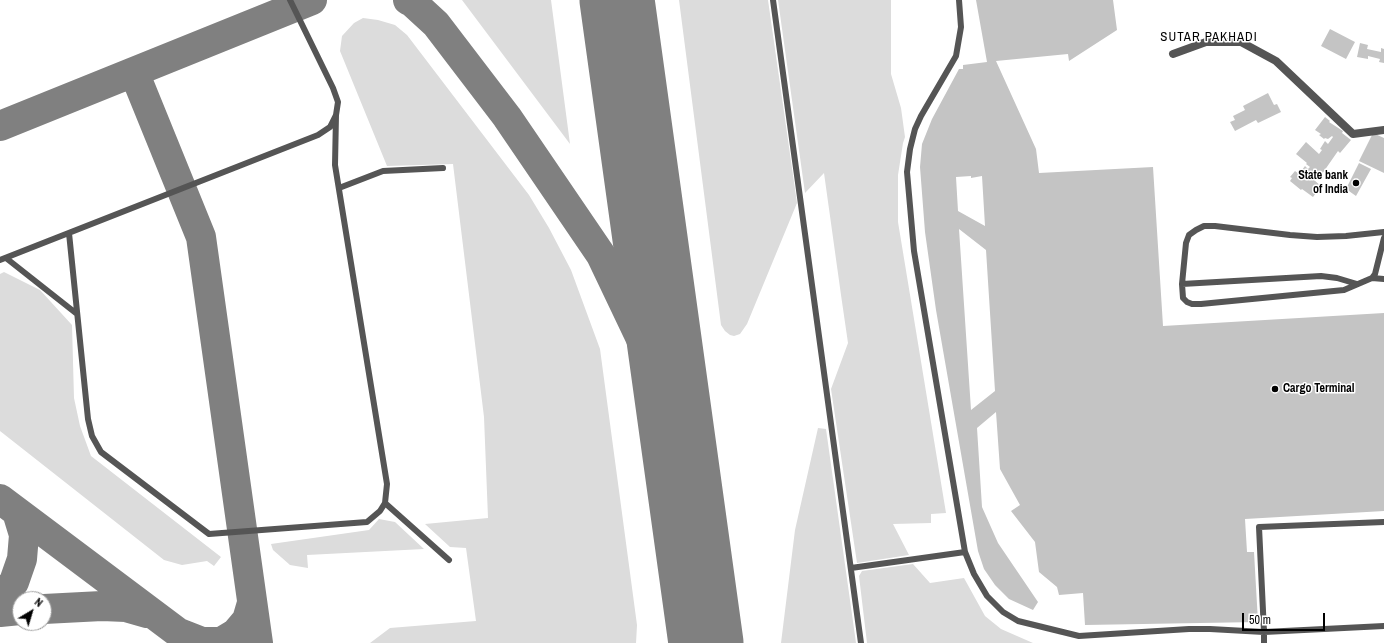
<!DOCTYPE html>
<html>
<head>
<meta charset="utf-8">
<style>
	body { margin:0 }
	#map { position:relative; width:1384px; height:643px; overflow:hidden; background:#fff; font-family:"Archivo Narrow",sans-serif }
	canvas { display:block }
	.north { position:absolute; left:12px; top:591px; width:40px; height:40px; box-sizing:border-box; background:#fff; border:1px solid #999; border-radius:50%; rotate:38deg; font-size:11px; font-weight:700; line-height:16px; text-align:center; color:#000 }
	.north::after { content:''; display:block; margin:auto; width:14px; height:18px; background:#000; clip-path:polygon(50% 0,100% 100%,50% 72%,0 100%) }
	.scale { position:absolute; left:1242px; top:613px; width:83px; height:18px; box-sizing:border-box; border:2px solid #000; border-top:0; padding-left:5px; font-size:12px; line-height:14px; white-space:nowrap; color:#000; -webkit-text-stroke:3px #fff; paint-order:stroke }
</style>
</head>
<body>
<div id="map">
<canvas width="1384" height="643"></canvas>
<div class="north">N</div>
<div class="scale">50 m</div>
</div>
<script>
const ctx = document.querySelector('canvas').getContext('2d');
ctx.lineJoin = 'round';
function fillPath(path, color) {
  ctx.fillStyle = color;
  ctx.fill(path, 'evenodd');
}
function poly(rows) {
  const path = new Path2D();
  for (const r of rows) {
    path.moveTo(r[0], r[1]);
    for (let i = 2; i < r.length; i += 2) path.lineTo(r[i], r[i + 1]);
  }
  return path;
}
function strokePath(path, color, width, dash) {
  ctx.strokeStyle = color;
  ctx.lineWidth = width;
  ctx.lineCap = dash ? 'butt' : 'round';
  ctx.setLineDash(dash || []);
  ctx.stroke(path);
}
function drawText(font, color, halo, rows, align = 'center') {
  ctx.font = font + ' "Archivo Narrow",sans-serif';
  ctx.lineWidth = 3;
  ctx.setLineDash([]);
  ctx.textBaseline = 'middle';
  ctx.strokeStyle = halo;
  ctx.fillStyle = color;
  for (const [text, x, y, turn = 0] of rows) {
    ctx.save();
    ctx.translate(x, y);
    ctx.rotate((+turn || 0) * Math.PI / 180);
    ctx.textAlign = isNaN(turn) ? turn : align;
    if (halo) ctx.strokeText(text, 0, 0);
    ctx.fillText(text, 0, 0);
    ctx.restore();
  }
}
const green = poly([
	[462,0,551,0,570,144],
	[679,0,768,0,797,203,747,324,740,334,734,336,730,335,725,331,721,325],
	[778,0,891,0,891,74,901,108,905,137,903,143,898,175,898,222,946,513,931,514,931,523,893,524,909,555,857,563,831,389,848,343,841,295,824,173,805,193],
	[363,18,378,20,395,25,407,35,529,195,549,228,571,270,600,349,637,625,636,643,370,643,390,628,476,621,466,548,450,547,425,524,488,518,484,417,453,164,387,166,340,51,342,36,354,23],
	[4,272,40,290,72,325,74,398,80,426,91,456,221,557,214,566,207,561,182,565,164,560,0,431,0,274],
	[818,428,826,429,856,643,781,643,795,530],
	[379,519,395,522,424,549,307,555,308,568,290,565,273,550,271,544,369,530],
	[913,564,930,583,964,578,985,616,1001,629,1033,643,867,643,859,576,862,571]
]);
const taxiway = poly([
	[408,0,412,2,436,24,507,117,601,255,673,406],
	[134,72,201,237,258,643],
	[0,126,312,0],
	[0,499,192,643],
	[0,598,14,582,22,559,24,535,17,512],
	[44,609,102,606,126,607,147,613],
	[0,612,20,610],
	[704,631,707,643],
	[179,633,202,642,221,642,236,633,247,620,252,603]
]);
const runway = poly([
	[617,0,706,643]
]);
const building = poly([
	[976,0,1113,0,1117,30,1069,61,1068,54,996,61,1036,149,1039,173,1153,167,1163,326,1384,313,1384,511,1245,519,1247,552,1254,552,1258,622,1085,625,1083,593,1059,595,1057,587,1039,572,1035,542,1011,511,1020,505,1000,469,996,412,977,428,982,507,998,543,1038,602,1033,610,1009,599,995,585,984,569,978,551,936,310,925,232,920,167,922,144,932,119,959,69,963,69,963,65,987,62],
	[971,176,971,178,982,176,985,226,958,211,956,177],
	[959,229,986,250,995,391,971,410],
	[1330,29,1355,42,1346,59,1321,46],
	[1360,43,1368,45,1367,49,1381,52,1381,48,1384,49,1384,63,1379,62,1380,59,1368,56,1368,59,1357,57],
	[1268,93,1274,105,1277,104,1281,112,1258,123,1256,120,1235,131,1230,122,1235,120,1233,116,1245,110,1243,106],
	[1325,117,1330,121,1329,122,1343,131,1342,133,1351,140,1340,153,1338,151,1322,174,1320,172,1314,180,1321,186,1313,197,1302,189,1301,190,1290,181,1292,178,1290,177,1295,171,1299,174,1305,166,1308,169,1310,167,1306,164,1307,163,1296,154,1306,142,1319,154,1322,150,1320,149,1325,141,1328,144,1333,137,1332,136,1328,139,1325,138,1324,139,1319,135,1321,134,1315,130],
	[1373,133,1384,138,1384,173,1359,161],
	[1359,163,1371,169,1356,196,1346,189]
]);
const lane = poly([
	[773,0,861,643],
	[959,0,961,27,956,56,921,116,915,129,910,149,907,172,914,251,965,552,974,574,987,596,1003,612,1018,621,1079,636,1189,629,1210,629,1264,632,1264,643],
	[339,188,383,171,443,168],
	[1384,232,1346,236,1317,237,1290,235,1215,226,1204,226,1196,230,1189,235,1186,243,1182,284,1183,298,1187,302,1192,304,1201,304,1344,290,1372,278,1375,274,1384,238],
	[69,233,88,419,92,436,101,452,209,534,367,522,380,511,385,503,387,484,335,165,336,115],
	[6,258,77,314],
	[0,260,318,135,330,127,336,115,338,102,333,88,290,0],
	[1372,278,1384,279],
	[1182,284,1321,276,1337,278,1357,284],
	[385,503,449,560],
	[1384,522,1259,527,1264,632,1384,626],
	[851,568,965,552]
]);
const street = poly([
	[1173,54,1206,42,1241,42,1276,61,1353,134,1384,130]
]);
const markers = [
	[1356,183,4,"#000"],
	[1275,389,4,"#000"]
];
const poiNames = [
	["State bank",1348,176],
	["of India",1348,190],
	["Cargo Terminal",1283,389,"left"]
];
const neighbourhoodNames = [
	["SUTAR PAKHADI",1209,38]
];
fillPath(green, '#dcdcdc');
strokePath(taxiway, '#808080', 30);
strokePath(runway, '#808080', 75);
fillPath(building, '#c4c4c4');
strokePath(lane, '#555', 6);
strokePath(street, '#555', 8);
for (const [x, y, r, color] of markers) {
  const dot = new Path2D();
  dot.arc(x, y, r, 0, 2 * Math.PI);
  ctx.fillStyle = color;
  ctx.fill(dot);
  strokePath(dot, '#fff', 1.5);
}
drawText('bold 12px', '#000', '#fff', poiNames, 'right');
ctx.letterSpacing = '1px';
drawText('13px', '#000', '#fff', neighbourhoodNames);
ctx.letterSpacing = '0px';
</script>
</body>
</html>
